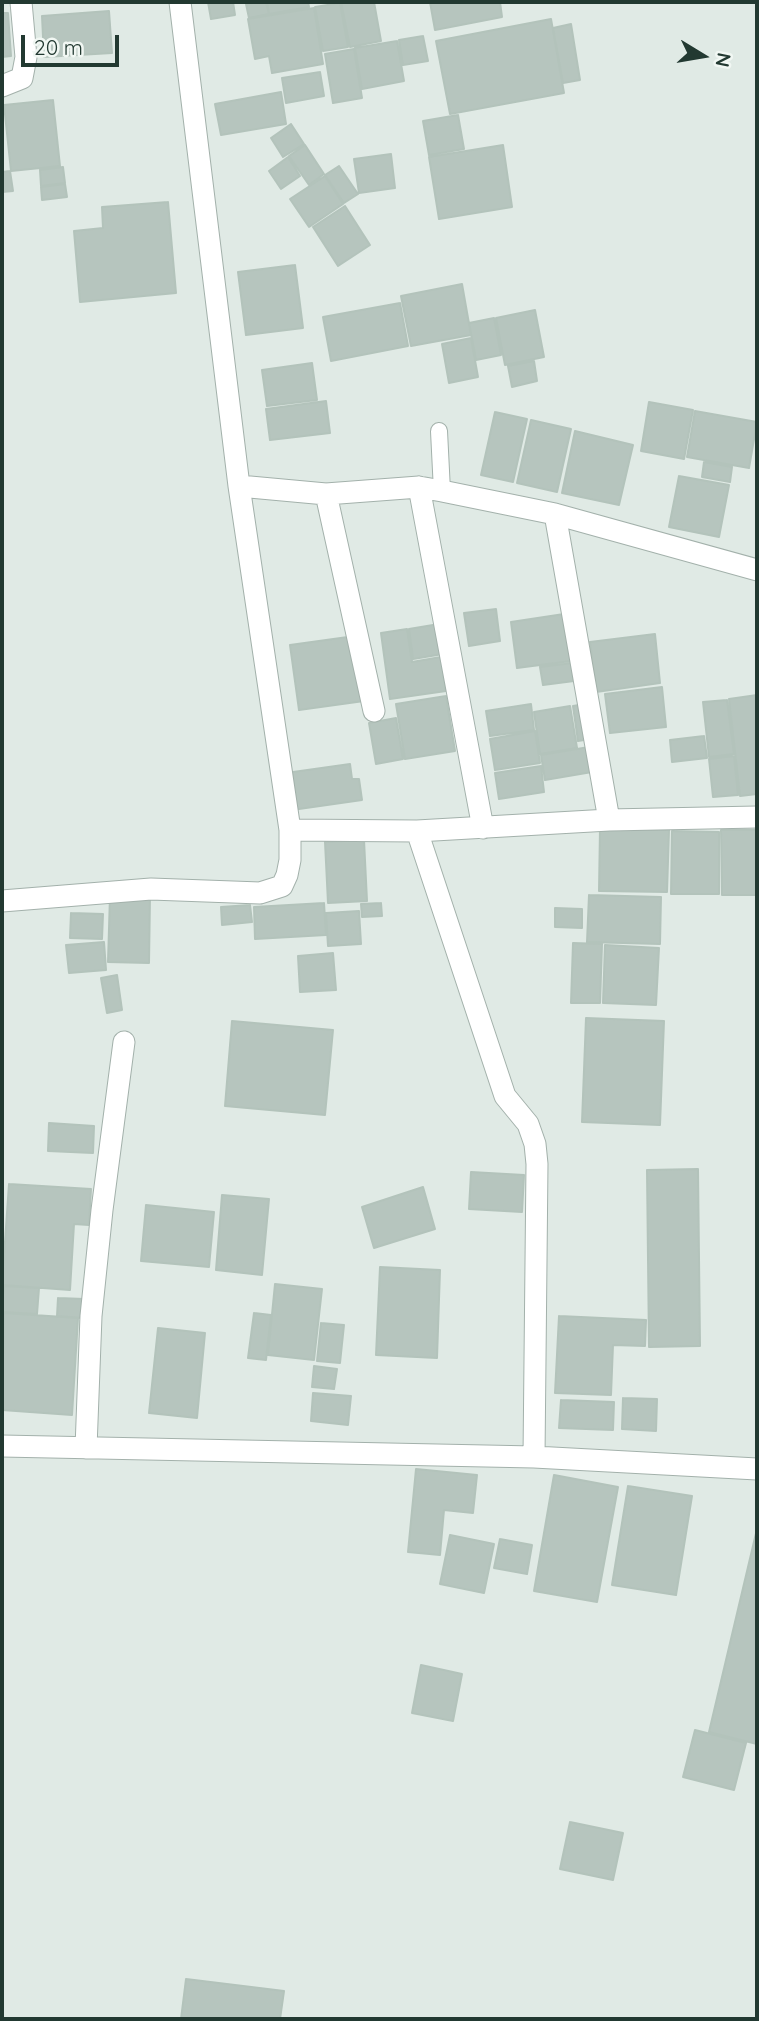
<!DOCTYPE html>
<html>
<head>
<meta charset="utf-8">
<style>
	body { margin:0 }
	#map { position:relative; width:759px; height:2021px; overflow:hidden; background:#e0eae5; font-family:Quicksand,sans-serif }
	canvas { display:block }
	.frame { position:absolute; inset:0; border:4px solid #223931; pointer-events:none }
	.north { position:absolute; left:668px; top:21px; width:70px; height:70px; -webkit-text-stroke:5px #f1f7f3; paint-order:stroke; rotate:101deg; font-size:19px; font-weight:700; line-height:28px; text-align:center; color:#223931 }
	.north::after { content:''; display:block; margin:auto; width:24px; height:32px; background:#223931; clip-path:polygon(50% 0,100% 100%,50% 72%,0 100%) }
	.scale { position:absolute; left:21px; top:35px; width:98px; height:32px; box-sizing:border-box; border:4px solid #223931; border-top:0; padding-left:9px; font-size:21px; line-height:24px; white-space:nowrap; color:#223931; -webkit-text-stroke:5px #f1f7f3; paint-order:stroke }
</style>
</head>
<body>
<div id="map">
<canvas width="759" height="2021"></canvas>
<div class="frame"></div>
<div class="north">N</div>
<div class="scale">20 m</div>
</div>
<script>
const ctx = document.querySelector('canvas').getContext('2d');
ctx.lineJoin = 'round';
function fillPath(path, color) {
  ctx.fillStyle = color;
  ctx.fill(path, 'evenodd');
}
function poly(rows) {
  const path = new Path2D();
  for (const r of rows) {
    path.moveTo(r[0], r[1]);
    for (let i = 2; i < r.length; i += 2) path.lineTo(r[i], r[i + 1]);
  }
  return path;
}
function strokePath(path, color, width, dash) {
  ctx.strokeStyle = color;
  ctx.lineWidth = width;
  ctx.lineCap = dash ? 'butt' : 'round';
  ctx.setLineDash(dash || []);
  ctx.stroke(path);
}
const building = poly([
	[208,2,233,2,235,15,211,19,208,2],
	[258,2,266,2,269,14,249,18,246,4,258,2],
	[267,2,308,2,309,7,269,14,267,2],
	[341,2,374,2,381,41,350,47,341,2],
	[430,2,500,2,502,17,435,30,430,2],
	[340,3,348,47,323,51,315,7,340,3],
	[314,8,323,64,272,73,269,56,255,59,248,19,314,8],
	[109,11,112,53,44,57,42,16,109,11],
	[2,13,8,13,11,56,2,57,2,13],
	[551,19,564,93,450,114,436,41,551,19],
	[571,24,580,80,563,83,553,28,571,24],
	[423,36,428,61,403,65,399,40,423,36],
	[397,41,404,81,362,89,355,48,397,41],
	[354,49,362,98,333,103,325,54,354,49],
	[320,72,324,96,286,103,282,78,320,72],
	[281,92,286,124,221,135,215,104,281,92],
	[53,100,60,166,11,171,4,105,53,100],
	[458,115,464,149,429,155,423,121,458,115],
	[291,124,304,144,283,157,271,138,291,124],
	[305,145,324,174,309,185,289,156,305,145],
	[503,145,512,207,439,219,429,157,503,145],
	[391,154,395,188,359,193,354,159,391,154],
	[288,157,300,176,281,189,269,171,288,157],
	[339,166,358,194,344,203,325,175,339,166],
	[63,167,65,183,41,186,40,170,63,167],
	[10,171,13,191,2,192,2,172,10,171],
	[325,176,343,204,309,227,290,199,325,176],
	[65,184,67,197,42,200,41,187,65,184],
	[168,202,176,293,80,302,74,231,103,228,102,207,168,202],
	[345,206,370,245,338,266,313,227,345,206],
	[295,265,303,328,246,335,238,272,295,265],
	[462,284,471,335,411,346,401,296,462,284],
	[400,303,408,346,331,361,323,317,400,303],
	[535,310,544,357,505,365,496,318,535,310],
	[494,318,501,355,476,360,469,323,494,318],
	[471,338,478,377,449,383,442,344,471,338],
	[534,361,537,381,512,387,508,366,534,361],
	[312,363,317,400,267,406,262,370,312,363],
	[326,401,330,433,270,440,266,409,326,401],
	[649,402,693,410,684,459,641,451,649,402],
	[695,411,757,422,749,468,687,457,695,411],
	[495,412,527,419,513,482,481,475,495,412],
	[531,420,571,429,557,492,517,483,531,420],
	[575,431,633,445,619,505,562,493,575,431],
	[704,462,732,467,730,482,702,477,704,462],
	[679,476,729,485,719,537,669,527,679,476],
	[496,609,500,641,469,646,464,613,496,609],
	[564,614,571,661,517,668,511,622,564,614],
	[439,624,443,654,413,659,409,629,439,624],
	[407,629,412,662,441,657,446,691,390,699,381,633,407,629],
	[655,634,660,683,596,692,590,642,655,634],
	[355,636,364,701,299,710,290,645,355,636],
	[572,663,574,681,543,685,540,667,572,663],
	[662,687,666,727,610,733,605,694,662,687],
	[757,695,757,794,740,796,729,699,757,695],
	[446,696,455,751,405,759,396,704,446,696],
	[727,700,734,754,709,757,703,702,727,700],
	[531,704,534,730,490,736,486,711,531,704],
	[585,704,590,739,578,741,573,706,585,704],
	[570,706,577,748,540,754,534,712,570,706],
	[396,718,403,759,376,764,369,723,396,718],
	[535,731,540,763,495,770,490,739,535,731],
	[704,736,707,758,672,762,670,740,704,736],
	[589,747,592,772,545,780,541,755,589,747],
	[734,756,738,795,713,797,709,759,734,756],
	[350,764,352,779,359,779,362,800,292,810,286,773,350,764],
	[541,766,544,792,499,799,495,773,541,766],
	[600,829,669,830,667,892,599,891,600,829],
	[721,830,757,830,757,895,722,895,721,830],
	[672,831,719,832,719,894,671,894,672,831],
	[364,840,367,901,328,903,325,842,364,840],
	[110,895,150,896,149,963,108,962,110,895],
	[589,895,661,897,660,944,587,942,589,895],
	[324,903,326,935,255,939,254,907,324,903],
	[381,903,382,916,362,917,361,904,381,903],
	[250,905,252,922,222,925,221,907,250,905],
	[555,908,582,909,582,928,555,927,555,908],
	[359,911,361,944,328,946,326,913,359,911],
	[71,913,103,914,102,939,70,938,71,913],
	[104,942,106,970,69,973,66,945,104,942],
	[573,943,602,944,600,1003,571,1003,573,943],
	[605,945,659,948,656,1005,603,1003,605,945],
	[333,953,336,990,300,992,298,956,333,953],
	[117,975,122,1010,107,1013,101,978,117,975],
	[586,1018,664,1021,660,1125,582,1122,586,1018],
	[232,1021,333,1030,325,1115,225,1106,232,1021],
	[49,1123,94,1126,93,1153,48,1151,49,1123],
	[698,1169,700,1346,649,1347,647,1170,698,1169],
	[471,1172,524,1175,522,1212,469,1209,471,1172],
	[9,1184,91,1189,89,1225,74,1224,70,1290,2,1285,9,1184],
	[423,1187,435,1229,374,1248,362,1207,423,1187],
	[222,1195,269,1199,262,1275,216,1270,222,1195],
	[146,1205,214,1212,209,1267,141,1261,146,1205],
	[380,1267,440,1270,437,1358,376,1355,380,1267],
	[275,1284,322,1289,314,1360,268,1355,275,1284],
	[4,1286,39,1288,37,1314,2,1312,4,1286],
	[58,1298,84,1299,83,1318,57,1316,58,1298],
	[4,1313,78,1318,72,1415,2,1410,4,1313],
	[254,1313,271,1315,266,1360,248,1358,254,1313],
	[559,1316,646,1320,645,1346,613,1345,611,1395,555,1393,559,1316],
	[321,1323,344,1325,340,1363,317,1361,321,1323],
	[158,1328,205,1333,197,1418,149,1413,158,1328],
	[314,1366,337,1369,334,1389,312,1387,314,1366],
	[313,1393,351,1396,348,1425,311,1421,313,1393],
	[623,1398,657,1399,656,1431,622,1429,623,1398],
	[561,1400,614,1402,613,1430,559,1428,561,1400],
	[416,1469,477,1475,473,1513,444,1510,440,1555,408,1552,416,1469],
	[554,1475,618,1487,597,1602,534,1591,554,1475],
	[628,1486,692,1496,676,1595,612,1585,628,1486],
	[757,1529,757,1744,709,1732,757,1529],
	[450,1535,494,1544,484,1593,440,1584,450,1535],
	[500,1539,532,1545,527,1574,494,1568,500,1539],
	[421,1665,462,1674,453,1721,412,1713,421,1665],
	[695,1730,746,1743,734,1790,683,1777,695,1730],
	[570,1822,623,1833,613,1880,560,1869,570,1822],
	[186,1979,284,1991,280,2019,181,2019,186,1979]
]);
const service = poly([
	[439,431,442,491]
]);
const minor = poly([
	[180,2,239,486,290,830,417,831,609,820,757,817],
	[2,86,22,78,26,57,21,2],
	[239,486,326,494,419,487,442,491,555,514,757,570],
	[419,487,483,828],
	[326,494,374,711],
	[555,514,609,820],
	[417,831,505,1096,528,1124,535,1144,537,1164,534,1457],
	[2,901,151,889,260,893,282,886,287,875,290,860,290,830],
	[2,1446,534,1457,757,1469],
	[86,1448,91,1316,102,1210,124,1042]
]);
fillPath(building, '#b6c5be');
strokePath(building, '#b3c3bb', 2);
strokePath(service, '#a3b1ab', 18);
strokePath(minor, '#a3b1ab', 23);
strokePath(service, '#fff', 16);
strokePath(minor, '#fff', 21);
</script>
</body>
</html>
